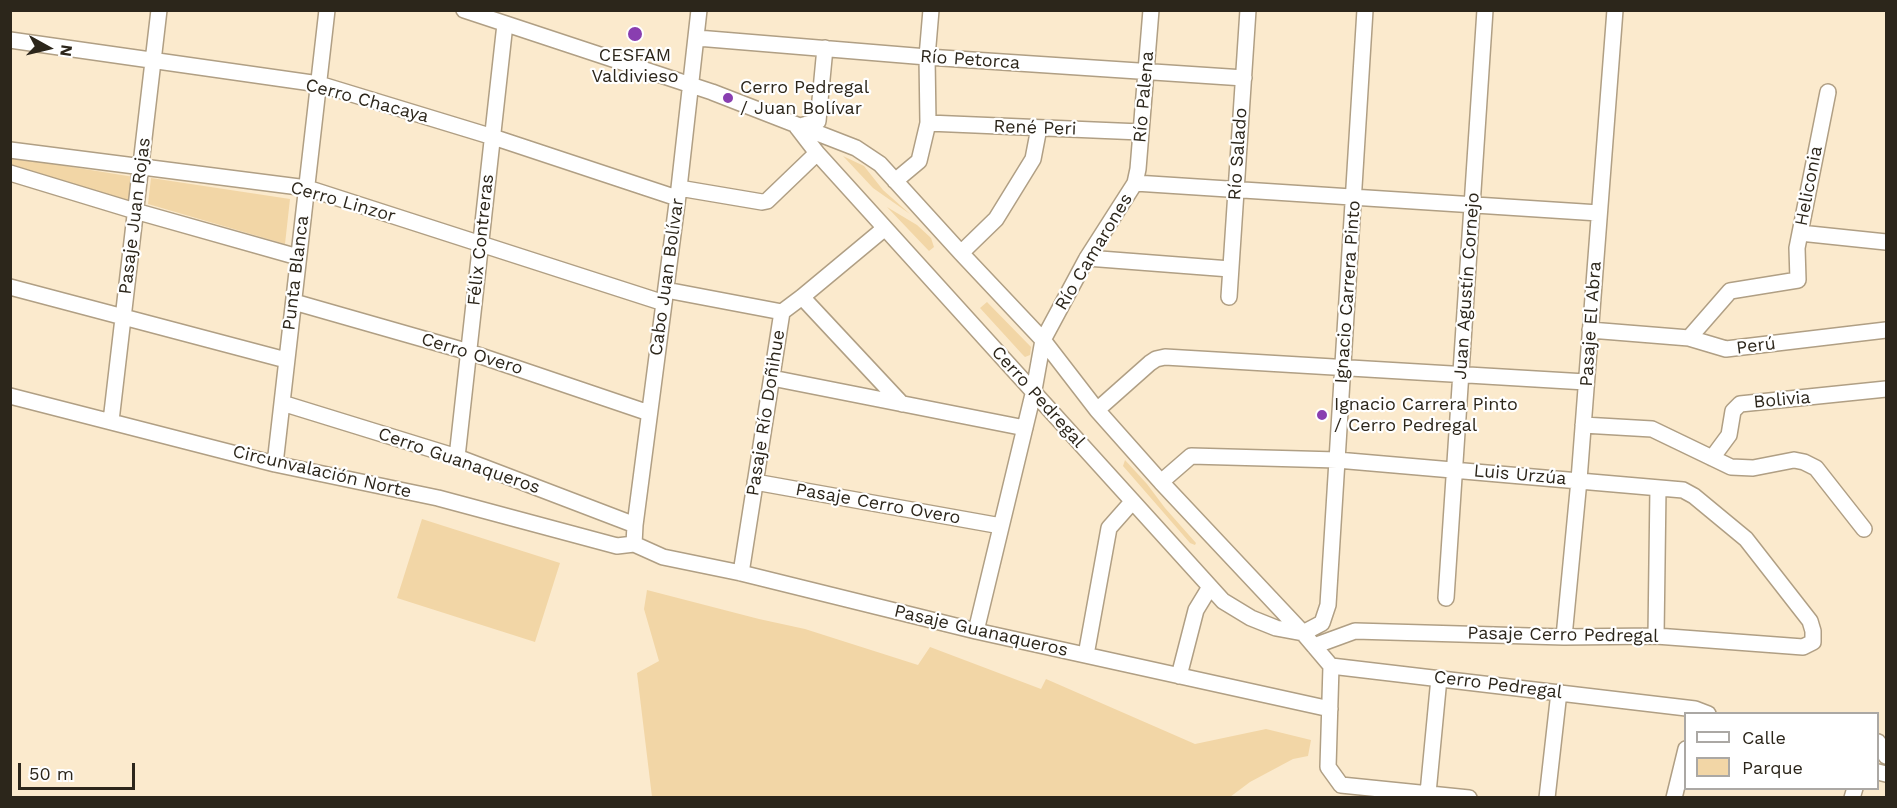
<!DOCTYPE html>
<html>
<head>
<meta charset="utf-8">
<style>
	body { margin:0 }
	#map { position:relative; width:1897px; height:808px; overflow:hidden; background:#fbeacd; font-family:"Work Sans",sans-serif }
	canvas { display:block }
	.frame { position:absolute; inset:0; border:12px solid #2c261b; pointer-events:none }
	.legend { position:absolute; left:1684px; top:712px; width:195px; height:78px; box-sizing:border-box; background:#fff; border:2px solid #aba8a4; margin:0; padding:8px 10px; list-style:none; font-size:18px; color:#2c261b }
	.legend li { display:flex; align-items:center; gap:12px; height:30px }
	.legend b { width:30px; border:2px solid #aba8a4 }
	.north { position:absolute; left:18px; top:18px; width:60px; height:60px; -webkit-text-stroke:4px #fff; paint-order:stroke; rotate:98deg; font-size:16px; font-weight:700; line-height:24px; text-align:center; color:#2c261b }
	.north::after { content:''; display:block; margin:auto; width:21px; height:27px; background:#2c261b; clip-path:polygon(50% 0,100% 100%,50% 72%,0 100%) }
	.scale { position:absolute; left:18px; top:763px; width:117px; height:27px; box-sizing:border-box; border:3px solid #2c261b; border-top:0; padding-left:8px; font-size:18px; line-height:21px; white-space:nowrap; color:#2c261b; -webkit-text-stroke:4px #fff; paint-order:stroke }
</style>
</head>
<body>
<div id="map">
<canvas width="1897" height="808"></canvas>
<div class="frame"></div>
<ul class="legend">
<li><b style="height:8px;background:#fff"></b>Calle</li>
<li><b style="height:16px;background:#f2d6a6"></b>Parque</li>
</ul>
<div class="north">N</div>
<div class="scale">50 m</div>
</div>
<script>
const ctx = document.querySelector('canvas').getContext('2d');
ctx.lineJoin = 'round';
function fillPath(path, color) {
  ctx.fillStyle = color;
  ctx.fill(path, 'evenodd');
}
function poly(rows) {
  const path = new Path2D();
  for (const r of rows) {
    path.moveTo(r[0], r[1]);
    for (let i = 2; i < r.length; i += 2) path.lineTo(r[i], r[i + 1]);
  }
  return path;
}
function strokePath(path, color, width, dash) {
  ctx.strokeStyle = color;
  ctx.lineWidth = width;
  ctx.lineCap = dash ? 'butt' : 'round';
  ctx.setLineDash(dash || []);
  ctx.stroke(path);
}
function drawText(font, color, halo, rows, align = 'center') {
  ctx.font = font + ' "Work Sans",sans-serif';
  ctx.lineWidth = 4.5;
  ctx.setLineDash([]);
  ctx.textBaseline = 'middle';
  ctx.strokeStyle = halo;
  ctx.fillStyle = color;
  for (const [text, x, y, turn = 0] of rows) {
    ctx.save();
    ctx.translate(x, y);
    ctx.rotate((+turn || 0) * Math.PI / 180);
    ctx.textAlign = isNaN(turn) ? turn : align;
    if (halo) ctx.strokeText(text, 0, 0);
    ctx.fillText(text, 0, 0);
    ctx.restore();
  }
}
const green = poly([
	[843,156,864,166,883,190,910,214,873,188],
	[10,157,134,177,131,202,11,166],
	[151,178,290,199,285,244,148,204],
	[887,207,917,225,931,238,934,247,929,251],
	[987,302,1031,347,1030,355,1025,357,1022,354,980,308],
	[1125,460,1147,484,1165,508,1196,543,1195,545,1190,543,1123,466],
	[422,519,560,563,535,642,397,598],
	[647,590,759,619,805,629,918,665,930,647,1041,689,1046,679,1195,744,1266,729,1311,740,1308,756,1293,759,1250,782,1230,797,652,797,637,673,659,661,644,609]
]);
const minor = poly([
	[464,10,712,92,856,148,880,164,961,253,1043,340,1097,410,1161,482,1303,633,1331,666,1695,709,1708,714],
	[697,38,927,57,1244,78],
	[10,40,319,84,493,137,677,198],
	[928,123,1141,132],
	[797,127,817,153,1223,601,1251,618,1276,628,1303,633],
	[797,127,818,121,825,48],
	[10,150,307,188,664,303],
	[10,173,135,211,298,257],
	[895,181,919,161,928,123,927,57,931,10],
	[1135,183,1599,213],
	[679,188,762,202,767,201,817,153],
	[1800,233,1886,242],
	[961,253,996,219,1033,159,1039,128],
	[1087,258,1230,269],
	[10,287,286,360],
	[666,290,782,312],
	[802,297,902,404],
	[1229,297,1248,10],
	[294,302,469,352,649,413],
	[1590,330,1689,338,1726,349,1886,330],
	[1689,338,1730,291,1798,280,1797,248,1828,92],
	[772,378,1025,428],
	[10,396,275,464,438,498,617,546,634,544],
	[282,403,457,457,635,525],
	[1097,410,1150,363,1156,359,1165,357,1586,382],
	[111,421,159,10],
	[1583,425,1652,429,1731,467,1753,468,1794,460,1804,462,1816,468,1864,529],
	[457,457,505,24],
	[1712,458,1729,435,1733,411,1740,404,1886,389],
	[275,464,327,10],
	[755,482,1001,526],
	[1161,482,1191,456,1337,460,1683,490,1694,496,1746,539,1810,621,1813,631,1813,642,1803,647,1656,636,1564,637,1355,631,1314,646],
	[634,544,663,557,741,573,976,631,1330,709],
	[634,544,635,525,679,188,699,10],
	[741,573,782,312,802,297,885,228],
	[1446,598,1485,10],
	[976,631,1034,390,1043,340,1087,258,1135,183,1138,169,1151,10],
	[1303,633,1322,623,1328,605,1365,10],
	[1656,636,1658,488],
	[1564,637,1579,480,1615,10],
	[1086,655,1109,528,1132,502],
	[1331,666,1328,767,1341,785,1469,798],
	[1179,676,1196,610,1210,587],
	[1878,742,1886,756],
	[1878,772,1886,774],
	[1428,793,1439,678],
	[1547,798,1559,692],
	[1674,798,1686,749],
	[1852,798,1855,788]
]);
const markers = [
	[635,34,8,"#893eb0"],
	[728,98,6,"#893eb0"],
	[1322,415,6,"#893eb0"]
];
const poiNames = [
	["CESFAM",635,56,"center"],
	["Valdivieso",635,77,"center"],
	["Cerro Pedregal",740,88],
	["/ Juan Bolívar",740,109],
	["Ignacio Carrera Pinto",1334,405],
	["/ Cerro Pedregal",1334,426]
];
const streetNames = [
	["Río Petorca",970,60,4],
	["Río Palena",1144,97,-85],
	["Cerro Chacaya",367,101,15],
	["René Peri",1035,128,2],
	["Río Salado",1238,154,-86],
	["Heliconia",1809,186,-79],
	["Cerro Linzor",343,202,16],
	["Pasaje Juan Rojas",135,216,-83],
	["Félix Contreras",481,240,-84],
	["Río Camarones",1094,252,-59],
	["Punta Blanca",296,273,-83],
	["Cabo Juan Bolívar",667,277,-82],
	["Juan Agustín Cornejo",1467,286,-86],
	["Ignacio Carrera Pinto",1348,292,-86],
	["Pasaje El Abra",1591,324,-86],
	["Perú",1756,346,-7],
	["Cerro Overo",472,354,17],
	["Cerro Pedregal",1038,397,48],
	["Bolivia",1782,400,-5],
	["Pasaje Río Doñihue",766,413,-81],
	["Cerro Guanaqueros",459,461,19],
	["Circunvalación Norte",322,472,13],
	["Luis Urzúa",1520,475,5],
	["Pasaje Cerro Overo",878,504,10],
	["Pasaje Guanaqueros",981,631,13],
	["Pasaje Cerro Pedregal",1563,635,1],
	["Cerro Pedregal",1498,685,7]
];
fillPath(green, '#f2d6a6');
strokePath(minor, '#b09f84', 18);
strokePath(minor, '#fff', 15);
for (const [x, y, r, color] of markers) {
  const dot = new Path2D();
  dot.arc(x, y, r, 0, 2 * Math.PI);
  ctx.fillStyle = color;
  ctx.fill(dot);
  strokePath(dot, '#fff', 2);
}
drawText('18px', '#2c261b', '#fff', poiNames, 'left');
drawText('18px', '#2c261b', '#fff', streetNames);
</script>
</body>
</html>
